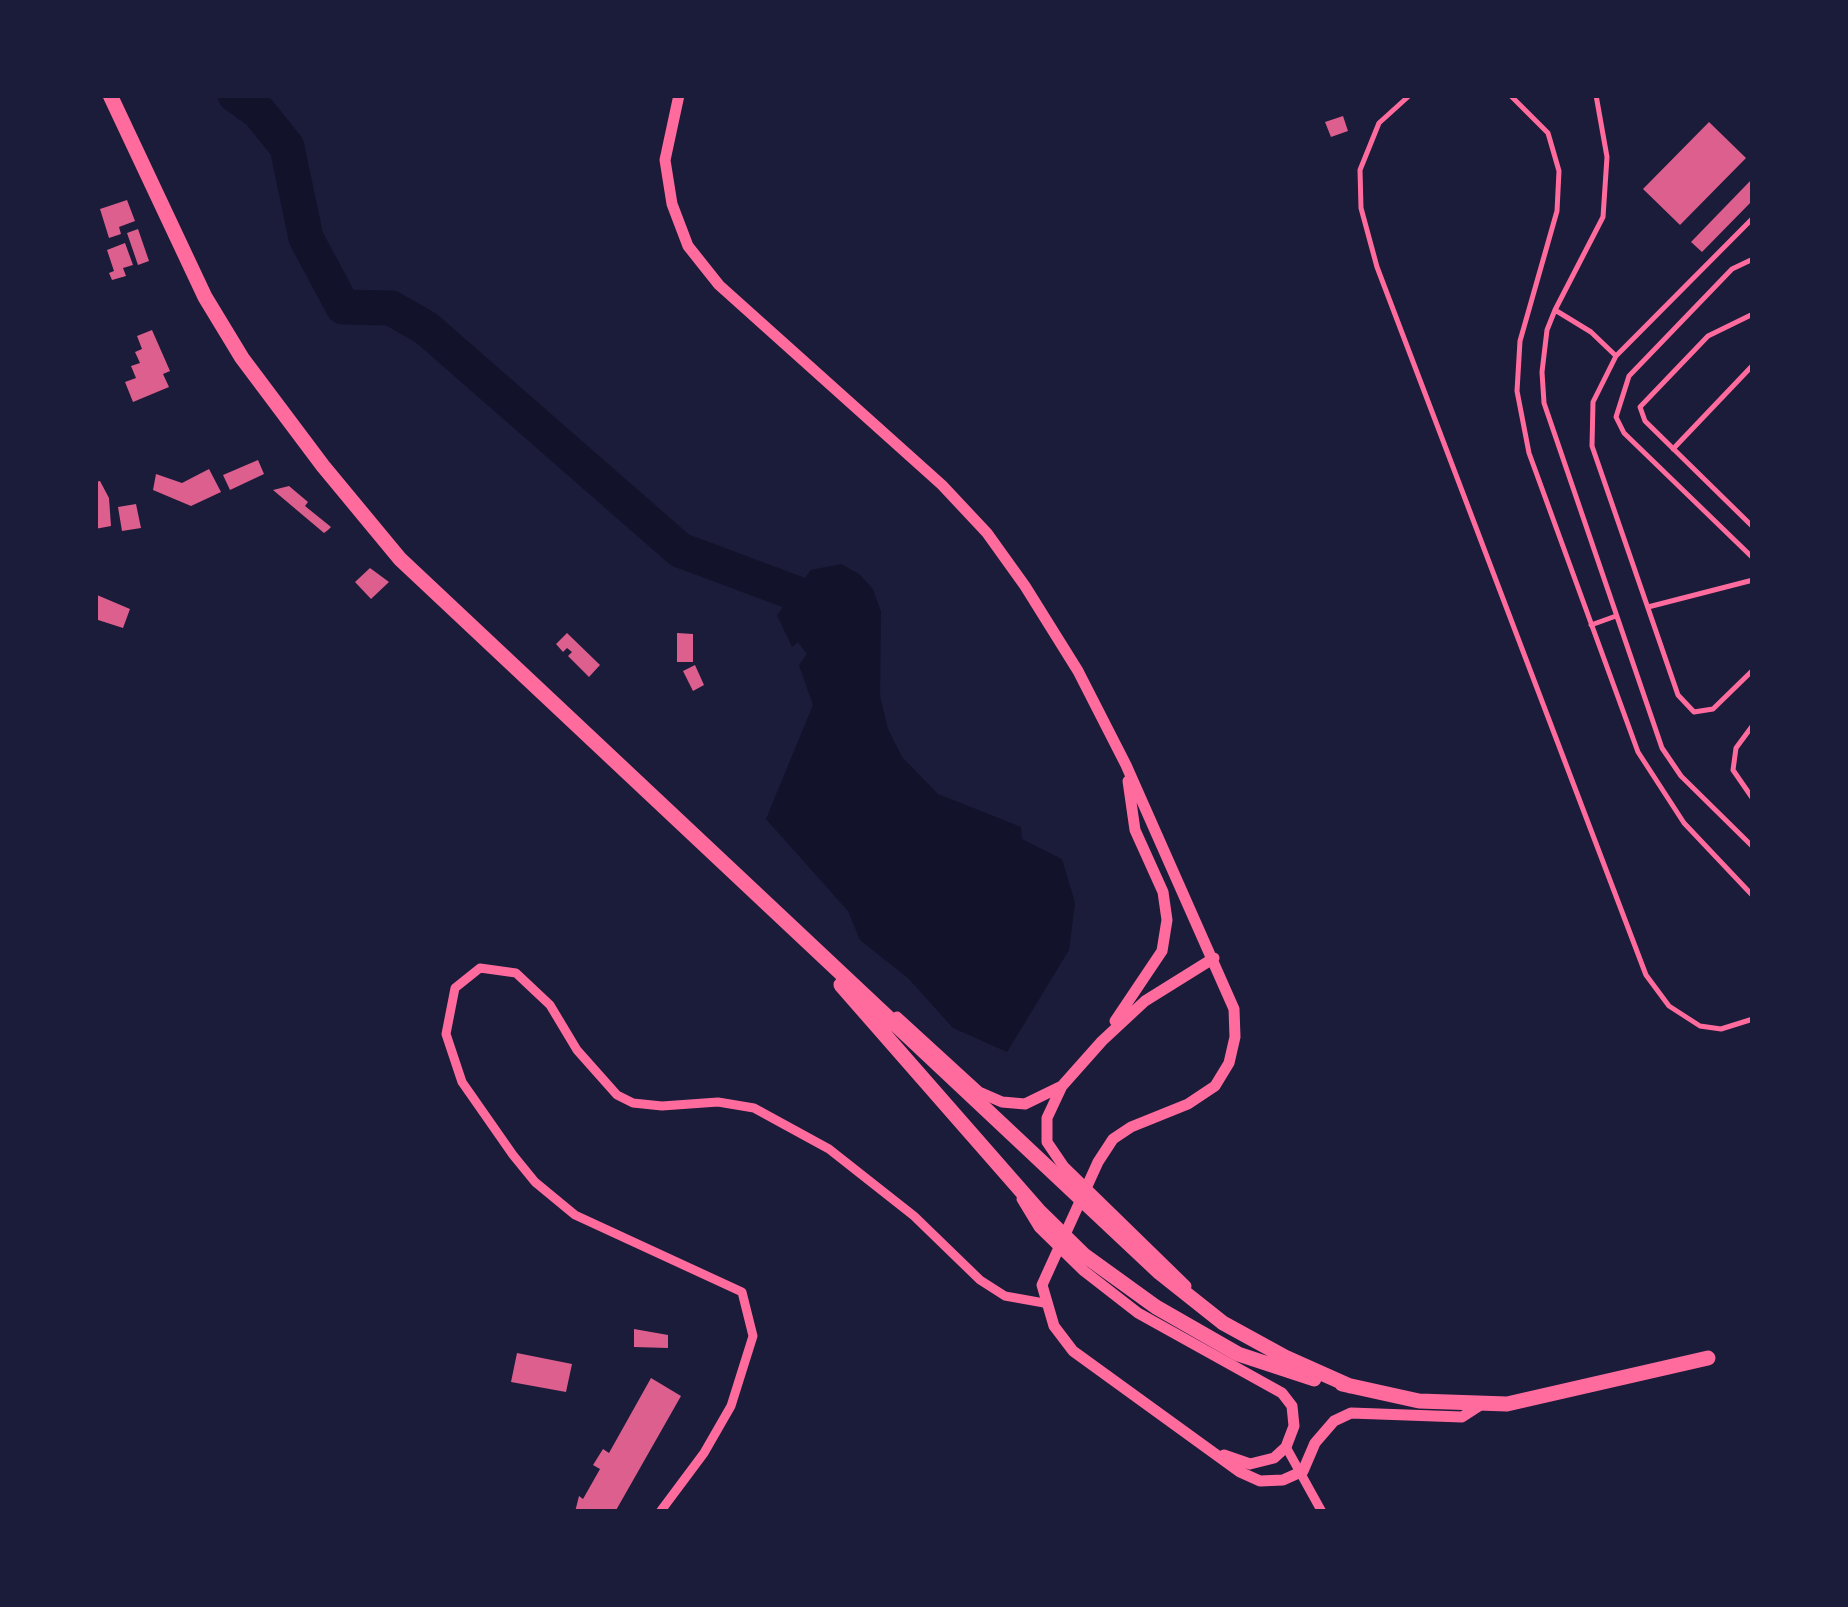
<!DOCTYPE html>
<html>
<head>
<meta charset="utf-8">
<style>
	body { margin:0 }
	#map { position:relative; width:1848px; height:1607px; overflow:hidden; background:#1b1b3a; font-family:Rubik,sans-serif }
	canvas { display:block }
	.frame { position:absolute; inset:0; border:98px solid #1b1b3a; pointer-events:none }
</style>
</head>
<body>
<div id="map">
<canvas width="1848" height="1607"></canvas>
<div class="frame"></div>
</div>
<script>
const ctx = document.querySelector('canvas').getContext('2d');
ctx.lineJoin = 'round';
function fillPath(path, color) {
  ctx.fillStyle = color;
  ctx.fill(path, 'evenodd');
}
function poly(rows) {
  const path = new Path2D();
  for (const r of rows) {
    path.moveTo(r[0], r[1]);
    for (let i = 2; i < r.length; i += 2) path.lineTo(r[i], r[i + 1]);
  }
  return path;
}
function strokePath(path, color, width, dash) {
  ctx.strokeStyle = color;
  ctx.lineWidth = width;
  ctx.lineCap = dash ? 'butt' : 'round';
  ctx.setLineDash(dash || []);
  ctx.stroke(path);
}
const water = poly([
	[841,564,859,574,873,589,881,612,880,696,888,729,902,757,938,794,1021,827,1022,839,1062,859,1075,903,1069,950,1007,1052,953,1028,909,979,860,940,848,911,766,819,813,705,799,665,807,654,798,642,792,647,777,615,811,570]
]);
const river = poly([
	[235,95,259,112,287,147,306,238,343,307,391,308,426,328,680,550,795,593]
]);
const building = poly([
	[1343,116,1348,131,1331,137,1325,122],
	[1709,122,1746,158,1680,225,1643,189],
	[1753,178,1753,200,1702,252,1691,242],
	[127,200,135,221,119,227,121,234,109,238,100,209],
	[138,229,149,261,138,265,127,233],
	[125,243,133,265,123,268,126,276,112,280,109,273,114,271,107,250],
	[152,330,170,371,163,374,169,387,133,402,125,382,136,378,131,366,140,363,135,352,142,349,137,336],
	[258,460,264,474,230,490,223,475],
	[209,469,221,492,191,506,153,490,156,474,182,483],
	[100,481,109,498,111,526,95,529,95,482],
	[289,486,308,502,305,506,331,527,328,530,324,533,273,490],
	[136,504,141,528,122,531,118,507],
	[370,568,389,582,371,599,355,582],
	[97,595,130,609,123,628,95,619],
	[567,633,600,665,589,677,568,656,572,652,567,648,563,652,556,644],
	[677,633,693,634,693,662,677,662],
	[695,665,704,685,693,691,683,671],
	[634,1329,668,1335,668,1348,634,1347],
	[517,1353,572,1364,566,1392,511,1382],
	[651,1378,681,1396,615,1512,575,1512,579,1496,583,1499,600,1469,593,1465,603,1449,609,1453]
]);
const service = poly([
	[1410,95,1379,123,1360,170,1361,208,1377,267,1646,975,1669,1006,1700,1026,1721,1029,1753,1019],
	[1510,95,1548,133,1559,171,1557,211,1520,341,1517,391,1529,453,1638,752,1684,823,1753,896],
	[1753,218,1616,356,1591,332,1555,310,1547,330,1542,372,1544,403,1662,748,1681,776,1753,847],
	[1753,259,1732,269,1629,376,1616,417,1624,433,1753,558],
	[1555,310,1603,217,1607,157,1596,95],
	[1753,314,1708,336,1640,407,1645,421,1753,527],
	[1616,356,1593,402,1592,446,1678,695,1694,712,1713,709,1753,670],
	[1673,449,1753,365],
	[1648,607,1753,580],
	[1591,625,1616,616],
	[1753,725,1736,748,1733,770,1753,799]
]);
const minor = poly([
	[1286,1447,1322,1512],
	[660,1512,704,1453,731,1406,753,1336,742,1292,575,1215,535,1182,513,1155,462,1082,446,1034,455,988,480,968,516,973,550,1005,577,1050,617,1095,633,1103,662,1106,718,1102,754,1108,829,1149,914,1216,980,1280,1005,1296,1044,1303]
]);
const tertiary = poly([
	[679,95,665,160,672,204,688,246,719,285,942,485,987,533,1025,586,1078,671,1126,765,1234,1009,1235,1037,1229,1063,1215,1086,1188,1104,1131,1127,1113,1139,1098,1162,1042,1285,1054,1326,1073,1351,1240,1472,1260,1481,1283,1480,1303,1471,1315,1443,1334,1421,1351,1413,1462,1417,1479,1406],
	[897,1017,979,1092,1002,1102,1025,1104,1062,1086],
	[1115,1021,1162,951,1167,920,1163,892,1135,830,1128,781],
	[1022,1199,1039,1227,1084,1271,1138,1313,1282,1393,1292,1406,1294,1426,1286,1447,1274,1458,1250,1464,1224,1455],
	[1186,1286,1064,1167,1047,1142,1047,1118,1062,1086,1102,1041,1145,1001,1214,958]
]);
const trunk = poly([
	[110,95,205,297,242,358,323,466,400,559,1160,1273,1223,1323,1285,1357,1350,1386],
	[841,985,1038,1210,1084,1255,1156,1307,1238,1354,1314,1379],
	[1342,1384,1419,1401,1507,1404,1708,1358]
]);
fillPath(water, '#12122b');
strokePath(river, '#12122b', 35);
fillPath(building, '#dd5f8e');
strokePath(service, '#ff6b9d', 5);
strokePath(minor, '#ff6b9d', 9);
strokePath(tertiary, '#ff6b9d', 11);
strokePath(trunk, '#ff6b9d', 15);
</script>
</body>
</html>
